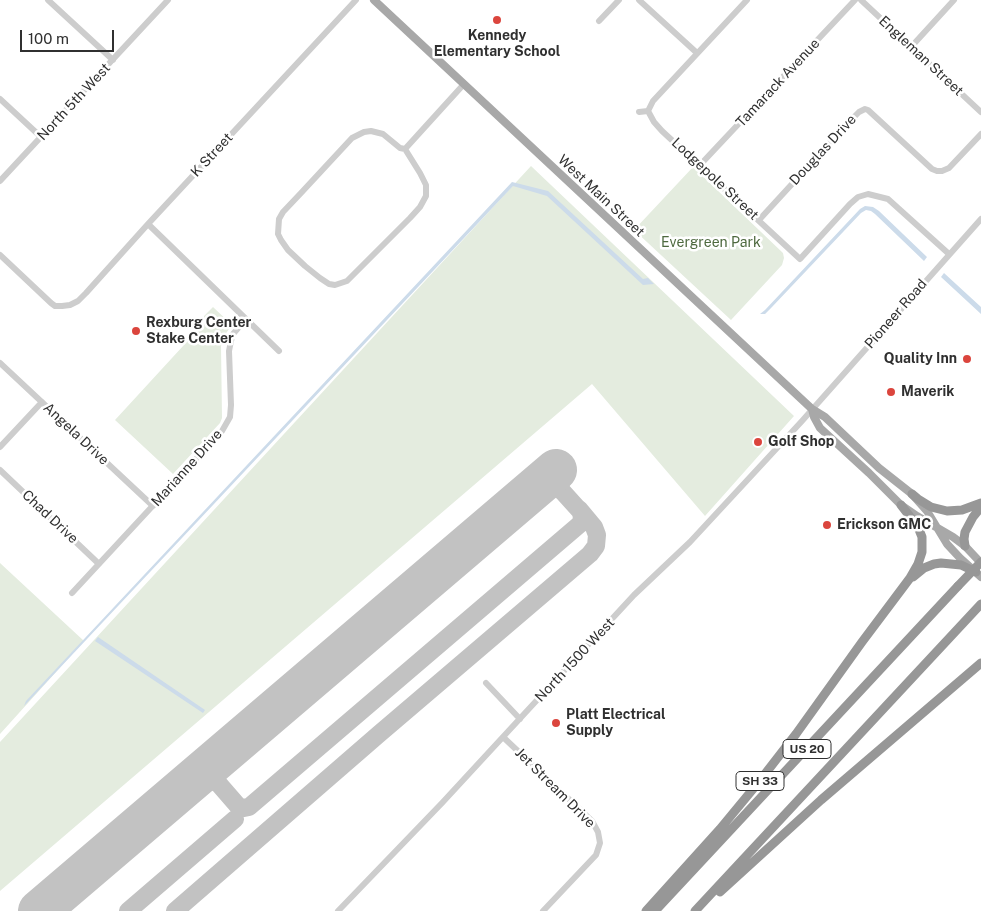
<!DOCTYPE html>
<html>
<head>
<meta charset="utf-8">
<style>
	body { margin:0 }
	#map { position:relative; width:981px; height:911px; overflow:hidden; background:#fff; font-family:"Public Sans",sans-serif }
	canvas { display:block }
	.scale { position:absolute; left:20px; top:30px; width:94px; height:22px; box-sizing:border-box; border:2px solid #303030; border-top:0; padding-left:6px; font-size:15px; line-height:18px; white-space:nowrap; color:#303030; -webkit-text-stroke:4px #fff; paint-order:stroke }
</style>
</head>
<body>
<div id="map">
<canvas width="981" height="911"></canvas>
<div class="scale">100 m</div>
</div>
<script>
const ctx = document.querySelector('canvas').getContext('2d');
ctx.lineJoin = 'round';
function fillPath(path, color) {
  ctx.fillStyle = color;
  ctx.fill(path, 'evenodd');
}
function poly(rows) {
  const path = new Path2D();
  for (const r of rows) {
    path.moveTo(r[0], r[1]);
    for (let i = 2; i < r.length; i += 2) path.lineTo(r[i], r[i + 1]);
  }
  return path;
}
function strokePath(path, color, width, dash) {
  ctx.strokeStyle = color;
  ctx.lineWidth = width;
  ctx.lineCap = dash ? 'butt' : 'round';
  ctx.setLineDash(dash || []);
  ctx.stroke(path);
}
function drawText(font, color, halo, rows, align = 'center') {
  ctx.font = font + ' "Public Sans",sans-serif';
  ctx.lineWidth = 5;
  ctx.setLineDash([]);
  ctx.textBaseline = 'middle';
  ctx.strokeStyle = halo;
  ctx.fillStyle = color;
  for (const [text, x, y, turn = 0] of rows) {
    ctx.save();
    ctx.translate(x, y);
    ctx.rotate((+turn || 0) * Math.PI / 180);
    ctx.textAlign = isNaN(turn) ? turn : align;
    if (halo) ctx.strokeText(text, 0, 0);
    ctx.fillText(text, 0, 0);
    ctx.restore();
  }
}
const green = poly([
	[531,166,794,416,705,516,592,384,0,891,0,742],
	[693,167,783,253,784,258,782,265,731,320,634,230],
	[213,307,232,325,224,336,221,346,222,418,220,423,173,474,115,420,206,321,204,318,204,316],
	[0,563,84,641,0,734]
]);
const water = poly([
	[512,182,548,191,643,279,648,278,654,284,643,285,547,196,513,186,24,706,26,701],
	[865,206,873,207,879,211,927,257,924,261,875,214,871,211,866,210,861,213,772,307,765,314,760,314,765,310,860,209],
	[944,273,981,307,981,314,941,277],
	[98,637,205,710,203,713,95,641]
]);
const taxiway = poly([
	[221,756,216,767,216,776,218,783,238,806,244,808,249,807,580,524,582,519,581,512,562,491,551,485,537,486],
	[189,783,198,779,203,778,211,779,220,785],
	[128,911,235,819],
	[175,911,379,734,590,554,596,546,597,535,594,527,579,509]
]);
const runway = poly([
	[39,911,556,470]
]);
const minor = poly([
	[48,0,113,60],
	[639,0,697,53],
	[861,0,981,112],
	[599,21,619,0],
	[911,47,954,0],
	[0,99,41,137],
	[648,111,654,122,662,131,800,259,850,204,858,197,868,194,888,199,949,254],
	[648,111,653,101,747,0],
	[639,112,648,111],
	[371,131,383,134,400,148,405,149,420,173,426,185,426,196,420,207,410,218,347,281,335,285,329,284,320,278,305,266,288,250,281,240,278,234,279,219,283,212,301,193,352,138,364,132,371,131],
	[405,149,464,84],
	[700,165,855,0],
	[0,181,168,0],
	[759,220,847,124,859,112,865,109,868,110,932,169,937,171,942,171,949,168,981,134],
	[148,224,279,351],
	[0,255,51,303,55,306,62,306,70,305,78,301,86,293,148,224,356,0],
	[0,363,153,506],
	[0,447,42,402],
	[0,470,99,564],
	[72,593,222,431,230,417,231,405,229,351,231,341,233,334,246,319],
	[486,683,520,719],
	[503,737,592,821,598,832,600,843,596,855,543,911],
	[338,911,442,803,634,595,690,542,802,421,981,219]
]);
const major = poly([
	[374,0,812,409,825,417,879,468,912,494,927,511,947,544,960,558,981,577],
	[812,409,814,417,820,428,869,473,901,505,917,516,953,537,965,546,981,563]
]);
const highway = poly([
	[912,494,918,499,931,507,947,511,962,510,981,503],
	[965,546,964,539,965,532,973,517,981,507],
	[913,577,924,568,934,564,941,563,961,565,976,572],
	[720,892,821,800,981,663],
	[646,911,720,829,758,783,796,734,862,642,910,578,918,564,922,552,922,537,918,527,901,505],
	[655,911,958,586],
	[695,911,981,604]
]);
const highwayBridge = poly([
	[958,586,981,562]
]);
const markers = [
	[497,20,5,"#db453d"],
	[136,331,5,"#db453d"],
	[967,359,5,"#db453d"],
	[891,392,5,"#db453d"],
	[758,442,5,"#db453d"],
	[827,525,5,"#db453d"],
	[556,723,5,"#db453d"]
];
const shields = [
	[807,749,48],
	[760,781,48]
];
const shieldNames = [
	["US 20",807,749],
	["SH 33",760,781]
];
const poiNames = [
	["Kennedy",497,36,"center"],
	["Elementary School",497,52,"center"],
	["Rexburg Center",146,323],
	["Stake Center",146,339],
	["Quality Inn",957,359,"right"],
	["Maverik",901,392],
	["Golf Shop",768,442],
	["Erickson GMC",837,525],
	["Platt Electrical",566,715],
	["Supply",566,731]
];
const streetNames = [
	["Engleman Street",921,56,43],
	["Tamarack Avenue",778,83,-47],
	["North 5th West",74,102,-47],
	["Douglas Drive",823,150,-47],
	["K Street",212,155,-47],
	["Lodgepole Street",715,179,43],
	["West Main Street",601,196,43],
	["Pioneer Road",896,314,-49],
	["Angela Drive",76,434,43],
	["Marianne Drive",187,468,-48],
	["Chad Drive",50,517,43],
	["North 1500 West",575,660,-47],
	["Jet Stream Drive",555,788,45]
];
const parkNames = [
	["Evergreen Park",711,243]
];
fillPath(green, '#e4ecdf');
fillPath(water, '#ccdbea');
strokePath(taxiway, '#c2c2c2', 18);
strokePath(runway, '#c2c2c2', 42);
strokePath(minor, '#cdcdcd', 6);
strokePath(major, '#a8a8a8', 8);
strokePath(highway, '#979797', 9);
strokePath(highwayBridge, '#979797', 9);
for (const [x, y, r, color] of markers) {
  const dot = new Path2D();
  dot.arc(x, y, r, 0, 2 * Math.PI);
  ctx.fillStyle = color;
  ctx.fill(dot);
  strokePath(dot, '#fff', 2);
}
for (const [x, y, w] of shields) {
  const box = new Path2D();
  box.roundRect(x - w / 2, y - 9.5, w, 19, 4);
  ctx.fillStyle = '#fff';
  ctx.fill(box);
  strokePath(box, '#303030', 1);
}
drawText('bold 12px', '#303030', null, shieldNames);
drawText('bold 14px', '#303030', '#fff', poiNames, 'left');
drawText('14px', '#303030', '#fff', streetNames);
drawText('14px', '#4e693f', '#fff', parkNames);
</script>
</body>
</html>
